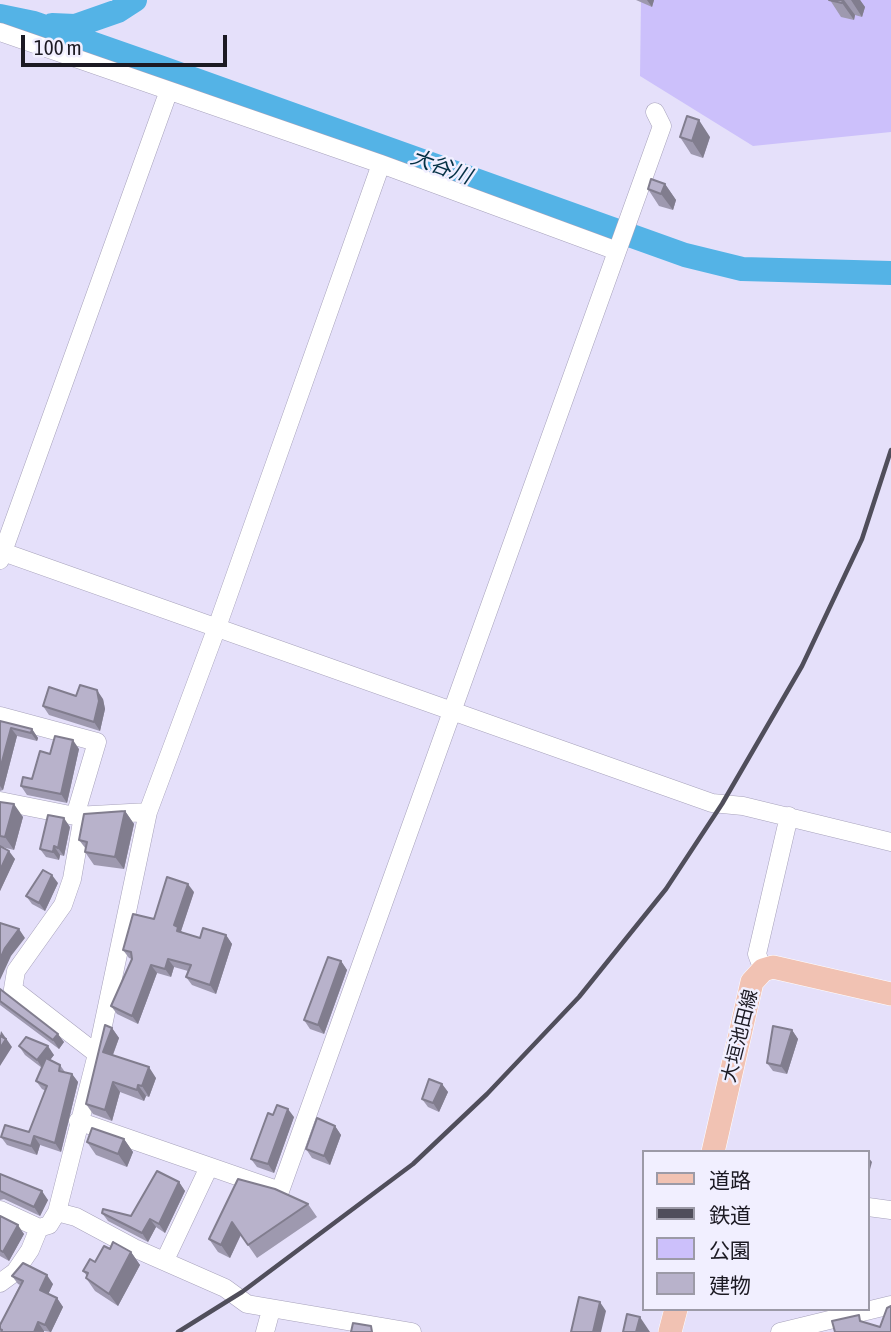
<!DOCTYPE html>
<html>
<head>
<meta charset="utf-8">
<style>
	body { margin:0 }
	#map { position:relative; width:891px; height:1332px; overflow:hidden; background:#e5e0fa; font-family:"Asap Condensed","Noto Sans JP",sans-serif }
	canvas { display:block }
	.legend { position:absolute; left:642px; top:1150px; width:228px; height:161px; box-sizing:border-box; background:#f1efff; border:2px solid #9c9aa7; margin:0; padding:9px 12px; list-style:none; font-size:21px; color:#1c1a23 }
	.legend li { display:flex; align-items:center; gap:14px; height:35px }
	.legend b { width:35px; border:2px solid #9c9aa7 }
	.scale { position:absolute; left:21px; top:35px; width:206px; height:32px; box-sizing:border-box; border:4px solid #1c1a23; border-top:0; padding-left:9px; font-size:21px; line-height:24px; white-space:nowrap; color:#1c1a23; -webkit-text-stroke:5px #f1efff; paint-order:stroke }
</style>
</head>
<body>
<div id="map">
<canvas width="891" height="1332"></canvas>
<ul class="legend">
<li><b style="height:9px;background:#f1c2b3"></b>道路</li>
<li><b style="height:9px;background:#504e5b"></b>鉄道</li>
<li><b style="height:19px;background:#ccc0fb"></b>公園</li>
<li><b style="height:19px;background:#b8b2cb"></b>建物</li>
</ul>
<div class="scale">100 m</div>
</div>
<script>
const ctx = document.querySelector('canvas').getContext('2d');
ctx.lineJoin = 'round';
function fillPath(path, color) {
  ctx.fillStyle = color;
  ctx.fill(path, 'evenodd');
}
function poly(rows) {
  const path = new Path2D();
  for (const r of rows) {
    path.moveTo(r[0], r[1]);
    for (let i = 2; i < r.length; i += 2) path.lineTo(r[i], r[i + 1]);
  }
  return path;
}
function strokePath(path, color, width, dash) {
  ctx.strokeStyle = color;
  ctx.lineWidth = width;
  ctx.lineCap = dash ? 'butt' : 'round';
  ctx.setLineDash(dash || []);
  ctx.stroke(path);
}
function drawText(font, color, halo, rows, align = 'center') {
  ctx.font = font + ' "Asap Condensed","Noto Sans JP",sans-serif';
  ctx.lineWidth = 5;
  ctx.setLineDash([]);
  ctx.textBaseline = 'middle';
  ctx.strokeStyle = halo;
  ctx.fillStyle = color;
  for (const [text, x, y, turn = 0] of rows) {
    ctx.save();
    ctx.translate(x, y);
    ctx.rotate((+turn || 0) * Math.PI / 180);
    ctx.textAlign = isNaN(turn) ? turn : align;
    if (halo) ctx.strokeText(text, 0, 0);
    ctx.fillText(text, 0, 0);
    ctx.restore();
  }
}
const green = poly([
	[641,0,891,0,891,132,753,146,640,76]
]);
const river = poly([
	[0,16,34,23,157,66,685,255,742,269,891,273],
	[52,25,75,26,118,11,135,0]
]);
const minor = poly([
	[0,32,381,164,617,251],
	[0,551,712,803,743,806,891,842],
	[0,560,168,93],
	[0,716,97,742,75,816],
	[0,801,75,816,148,812],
	[83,816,72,879,63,905,16,971,13,989,97,1054],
	[763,970,757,954,789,816],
	[78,1121,280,1191,662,126,655,112],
	[868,1207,891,1210],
	[0,1210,39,1228],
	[57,1212,76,1217,134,1248,225,1288,247,1304,412,1332],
	[165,1260,209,1167],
	[0,1283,15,1272,30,1250,39,1228,49,1225,57,1212,97,1054,148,812,217,627,381,164],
	[265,1332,271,1310],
	[780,1332,891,1305]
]);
const major = poly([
	[713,1152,752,982,763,970,773,967,891,994],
	[670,1332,676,1309]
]);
const rail = poly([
	[178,1332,242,1292,413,1164,487,1094,579,997,666,889,722,804,802,666,862,539,891,450]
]);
const wall = poly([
	[636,0,654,0,652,7],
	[830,0,860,0,865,7,862,17,855,15,854,20,841,17],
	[680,137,710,137,703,158,691,154],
	[665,184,676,200,673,210,659,206,648,189],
	[76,696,103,699,105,709,100,731,49,715,43,706],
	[0,721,32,729,38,738,37,741,17,736,3,790,0,791],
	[79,749,67,803,27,795,21,786,32,779,50,754],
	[0,802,23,817,14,850,2,847,15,859,0,891],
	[125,811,134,824,124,869,94,865,85,852,86,849,79,840],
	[70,827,64,856,60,855,59,860,46,857,40,849],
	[58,883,45,911,32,904,26,896],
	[194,892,181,931,183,933,200,938,226,935,232,944,216,994,192,985,186,977,188,971,174,967,171,977,157,973,138,1024,117,1014,111,1006,132,959,129,958,123,950,154,919],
	[341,961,347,970,324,1034,310,1029,304,1020],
	[0,989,64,1042,59,1049,0,1005],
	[112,1028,119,1038,113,1055,156,1078,149,1097,146,1096,144,1101,120,1092,112,1121,93,1114,86,1104],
	[792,1030,798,1039,787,1074,773,1071,767,1063],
	[19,1046,54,1055,50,1060,60,1065,65,1072,72,1074,78,1082,61,1152,40,1145,37,1155,7,1145,1,1137,29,1132,46,1091,42,1089,36,1081,42,1068,25,1055],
	[442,1084,448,1092,439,1112,428,1107,422,1099],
	[273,1115,294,1117,274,1173,257,1167,251,1159],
	[335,1126,341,1135,330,1165,312,1158,306,1149],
	[124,1139,133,1152,127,1167,96,1155,87,1142],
	[0,1174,48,1200,40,1216,4,1199,0,1200],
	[179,1182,185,1191,165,1233,156,1227,148,1242,108,1221,102,1213,131,1216],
	[308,1204,317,1217,257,1258,241,1235,230,1258,218,1252,209,1239],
	[0,1216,24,1234,9,1261,0,1256],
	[110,1249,131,1252,140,1265,118,1306,95,1291,86,1278,87,1276,83,1271],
	[12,1276,53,1284,48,1294,57,1298,63,1307,51,1332,44,1331,44,1332,1,1332,0,1330,0,1325,20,1285,18,1284]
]);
const shadedWall = poly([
	[647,0,654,0,652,7],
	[843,0,844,0,855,15,854,20,842,3],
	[851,0,860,0,865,7,862,17],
	[699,120,710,137,703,158,692,141],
	[665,184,676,200,673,210,661,194],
	[97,690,103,699,105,709,100,731,94,722],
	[11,728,17,736,3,790,0,786,0,769],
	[32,729,38,738,37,741,31,733],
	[73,740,79,749,67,803,61,794],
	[14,804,23,817,14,850,5,837],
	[125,811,134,824,124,869,115,857],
	[64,818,70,827,64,856,58,848],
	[54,846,60,855,59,860,53,852],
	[9,851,15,859,0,891,0,870],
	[52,875,58,883,45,911,39,903],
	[188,884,194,892,181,931,184,935,177,931,174,925],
	[19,929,25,938,11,956,0,980,0,959,5,948],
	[226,935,232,944,216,994,210,985],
	[168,959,174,967,171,977,165,969],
	[341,961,347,970,324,1034,318,1025],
	[151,965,157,973,138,1024,132,1016],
	[112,1028,119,1038,110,1062,103,1052],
	[792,1030,798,1039,787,1074,781,1066],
	[1,1031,12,1047,0,1066,0,1036],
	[58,1034,64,1042,59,1049,53,1040],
	[48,1046,54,1055,43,1069,37,1060],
	[149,1067,156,1078,149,1097,142,1086],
	[72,1074,78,1082,61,1152,55,1143],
	[113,1082,120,1092,112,1121,105,1110],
	[442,1084,448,1092,439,1112,433,1103],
	[138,1085,146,1096,144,1101,137,1090],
	[288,1109,294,1117,274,1173,268,1164],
	[335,1126,341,1135,330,1165,324,1156],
	[34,1136,40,1145,37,1155,31,1146],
	[124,1139,133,1152,127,1167,118,1154],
	[868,1157,872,1162,868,1177],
	[179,1182,185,1191,165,1233,159,1224],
	[42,1191,48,1200,40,1216,34,1207],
	[150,1219,156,1227,148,1242,142,1233],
	[232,1222,241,1234,230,1258,221,1245],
	[18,1225,24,1234,9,1261,3,1252],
	[131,1252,140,1265,118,1306,109,1294],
	[47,1275,53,1284,46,1299,40,1290],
	[57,1298,63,1307,51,1332,50,1332,45,1325],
	[600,1302,606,1311,601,1332,593,1332],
	[640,1317,650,1332,636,1332],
	[38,1322,44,1331,44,1332,34,1332]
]);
const building = poly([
	[829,0,843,0,842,3,829,0],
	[687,116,699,120,692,141,680,137,687,116],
	[651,179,665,184,661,194,648,189,651,179],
	[80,685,97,690,99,701,94,722,43,706,49,687,76,696,80,685],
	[0,721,32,729,31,733,11,728,0,769,0,721],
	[55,736,73,740,61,794,21,786,23,777,32,779,40,751,50,754,55,736],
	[0,802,14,804,5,837,0,836,0,802],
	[125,811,115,857,85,852,87,842,79,840,84,814,125,811],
	[48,815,64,818,58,848,54,846,53,852,40,849,48,815],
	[0,846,9,851,0,870,0,846],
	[43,870,52,875,39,903,26,896,43,870],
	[167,877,188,884,174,925,178,927,177,931,200,938,203,928,226,935,210,985,186,977,191,965,168,959,165,969,151,965,132,1016,111,1006,132,959,131,952,123,950,133,914,154,919,167,877],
	[0,923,19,929,5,948,0,959,0,923],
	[328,957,341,961,318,1025,304,1020,328,957],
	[0,989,58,1034,53,1040,0,1001,0,989],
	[105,1025,112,1028,103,1052,149,1067,142,1086,138,1085,137,1090,113,1082,105,1110,86,1104,105,1025],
	[773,1026,792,1030,781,1066,767,1063,773,1026],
	[0,1036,6,1039,0,1048,0,1036],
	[26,1037,48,1046,37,1060,19,1046,26,1037],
	[46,1058,60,1065,59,1071,72,1074,55,1143,34,1136,31,1146,1,1137,5,1125,29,1132,47,1086,36,1081,46,1058],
	[429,1079,442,1084,433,1103,422,1099,429,1079],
	[277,1105,288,1109,268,1164,251,1159,268,1113,273,1115,277,1105],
	[317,1118,335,1126,324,1156,306,1149,317,1118],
	[92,1128,124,1139,118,1154,87,1142,92,1128],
	[157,1171,179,1182,159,1224,150,1219,142,1233,102,1213,103,1209,131,1216,157,1171],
	[0,1174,42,1191,34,1207,0,1191,0,1174],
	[238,1179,275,1189,308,1204,248,1245,232,1222,221,1245,209,1239,238,1179],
	[0,1216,18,1225,3,1252,0,1250,0,1216],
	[113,1242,131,1252,109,1294,86,1278,88,1273,83,1271,90,1259,95,1262,104,1246,110,1249,113,1242],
	[23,1263,47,1275,40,1290,57,1298,45,1325,38,1322,34,1332,1,1332,2,1330,0,1329,0,1325,23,1281,12,1276,23,1263],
	[579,1297,600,1302,593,1332,571,1332,579,1297],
	[891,1306,891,1332,835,1332,832,1321,859,1315,860,1321,880,1327,887,1308,891,1306],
	[627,1314,640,1317,636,1332,623,1332,627,1314],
	[353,1323,371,1326,372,1332,351,1332,353,1323]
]);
const streetNames = [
	["大垣池田線",740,1036,-76]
];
const waterNames = [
	["大谷川",441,167,20]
];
fillPath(green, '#ccc0fb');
strokePath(river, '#54b3e6', 24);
strokePath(minor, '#a7a2bb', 19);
strokePath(major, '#fff', 24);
strokePath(minor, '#fff', 18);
strokePath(major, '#f1c2b3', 23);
strokePath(rail, '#504e5b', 4.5);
fillPath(wall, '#9e99af');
fillPath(shadedWall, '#817d8e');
fillPath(building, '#b8b2cb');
strokePath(building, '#817d8e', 2);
drawText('19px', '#1c1a23', '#f1efff', streetNames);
drawText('italic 21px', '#053145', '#f1efff', waterNames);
</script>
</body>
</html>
